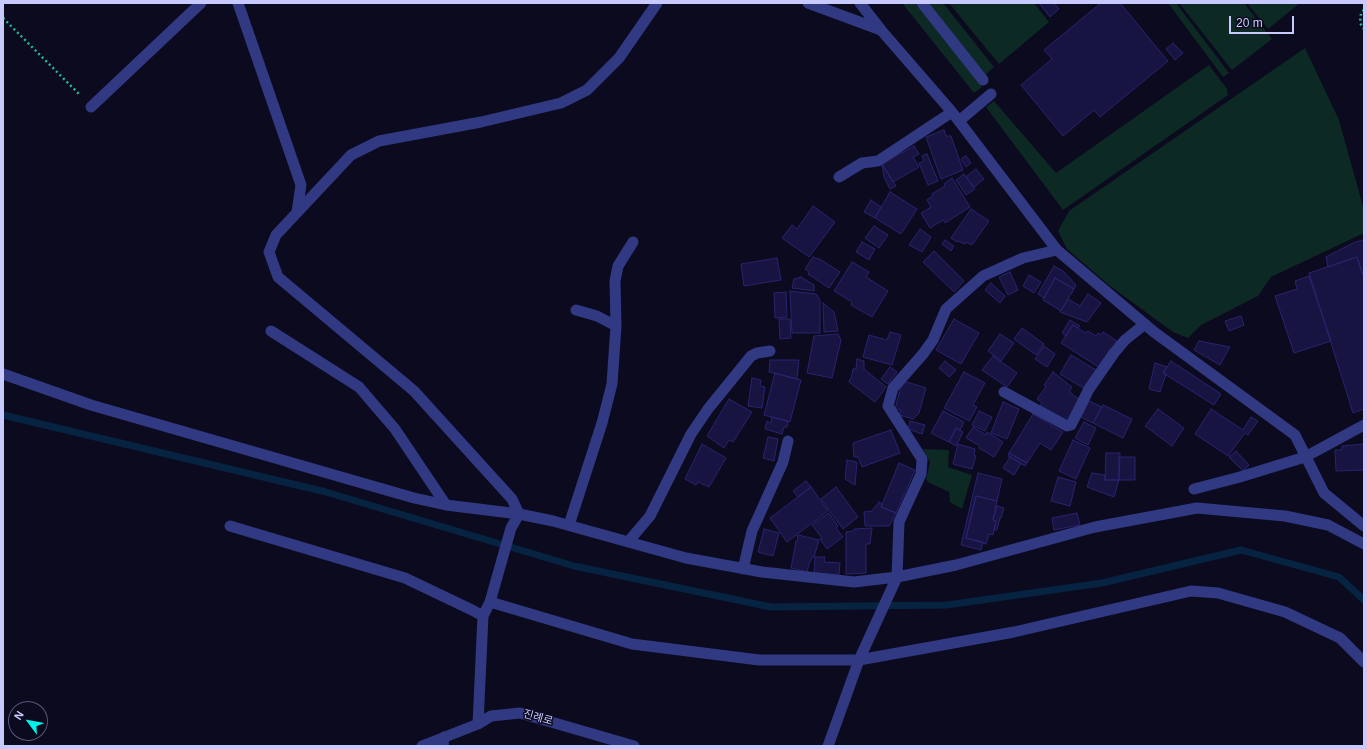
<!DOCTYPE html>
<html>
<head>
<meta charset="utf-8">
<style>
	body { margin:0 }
	#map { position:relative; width:1367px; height:749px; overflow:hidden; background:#0b0a1e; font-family:Arial,sans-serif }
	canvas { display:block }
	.frame { position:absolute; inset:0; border:4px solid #c7c9ff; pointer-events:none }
	.north { position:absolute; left:8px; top:701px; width:40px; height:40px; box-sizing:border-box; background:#0b0a1e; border:1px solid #565678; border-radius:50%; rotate:302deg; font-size:11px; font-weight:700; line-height:16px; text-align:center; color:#c7c9ff }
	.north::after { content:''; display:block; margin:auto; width:14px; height:18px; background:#00f2e9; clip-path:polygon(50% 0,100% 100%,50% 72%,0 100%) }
	.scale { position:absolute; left:1229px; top:16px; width:65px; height:18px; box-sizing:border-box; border:2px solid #c7c9ff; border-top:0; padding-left:5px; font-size:12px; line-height:14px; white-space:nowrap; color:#c7c9ff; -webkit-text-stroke:3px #0b0a1e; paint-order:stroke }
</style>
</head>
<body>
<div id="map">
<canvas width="1367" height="749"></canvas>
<div class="frame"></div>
<div class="north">N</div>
<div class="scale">20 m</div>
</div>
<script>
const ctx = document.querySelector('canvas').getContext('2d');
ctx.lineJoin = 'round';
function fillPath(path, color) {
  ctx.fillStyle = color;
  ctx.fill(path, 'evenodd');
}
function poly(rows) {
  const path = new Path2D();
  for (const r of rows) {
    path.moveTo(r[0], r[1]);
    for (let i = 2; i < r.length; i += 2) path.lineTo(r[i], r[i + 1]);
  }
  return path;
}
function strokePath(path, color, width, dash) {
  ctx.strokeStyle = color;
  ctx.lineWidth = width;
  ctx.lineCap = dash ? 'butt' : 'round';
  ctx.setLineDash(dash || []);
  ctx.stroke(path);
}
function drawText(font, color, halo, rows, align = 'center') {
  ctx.font = font + ' Arial,"Noto Sans KR",sans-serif';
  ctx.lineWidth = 3;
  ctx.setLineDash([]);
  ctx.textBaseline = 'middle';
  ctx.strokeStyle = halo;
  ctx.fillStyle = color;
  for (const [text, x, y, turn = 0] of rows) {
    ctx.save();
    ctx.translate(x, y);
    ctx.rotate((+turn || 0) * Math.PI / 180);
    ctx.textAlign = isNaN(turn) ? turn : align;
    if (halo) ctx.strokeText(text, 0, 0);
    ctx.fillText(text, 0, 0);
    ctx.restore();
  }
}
const green = poly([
	[902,3,915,3,982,87,974,93],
	[928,3,943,3,994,67,985,75],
	[949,3,1034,3,1049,22,999,64],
	[1168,3,1176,3,1229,73,1223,77],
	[1179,3,1244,3,1272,39,1232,70],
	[1247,3,1300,3,1268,29],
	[1305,48,1339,120,1364,210,1364,233,1271,277,1258,296,1201,325,1188,338,1173,332,1110,286,1067,249,1058,231,1069,211],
	[1209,65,1227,89,1228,95,1063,210,986,107,994,101,1056,173],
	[923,449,949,450,948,467,972,475,962,509,950,502,949,492,930,483,926,480,930,462]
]);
const stream = poly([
	[3,415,326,492,574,566,771,607,947,605,1102,583,1241,550,1339,577,1364,600]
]);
const building = poly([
	[1039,3,1054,3,1059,9,1050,17,1039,3],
	[1101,3,1120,3,1168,61,1100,117,1094,110,1063,136,1021,85,1052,59,1044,50,1101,3],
	[1173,43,1183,53,1175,60,1166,49,1173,43],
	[944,130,946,136,951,136,963,170,941,179,926,137,944,130],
	[914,146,919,154,913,157,919,167,893,182,882,164,914,146],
	[927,154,938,181,928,185,919,163,924,161,922,156,927,154],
	[966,156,971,163,966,167,961,159,966,156],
	[882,164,896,186,890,189,884,177,882,164],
	[976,169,984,179,974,187,966,177,976,169],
	[964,174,975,189,966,195,956,180,964,174],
	[952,178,970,207,945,223,943,220,930,228,921,213,931,207,927,200,933,196,932,194,945,186,944,184,952,178],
	[890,192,917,209,901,234,875,218,890,192],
	[871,200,881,207,875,218,864,212,871,200],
	[813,206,835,222,809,257,782,238,792,225,797,229,813,206],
	[971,209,989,221,972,245,966,242,965,244,958,241,957,242,951,238,971,209],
	[874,226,888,235,879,248,865,238,874,226],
	[920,229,931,237,922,252,909,245,920,229],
	[945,240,954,246,951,251,942,244,945,240],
	[1364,240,1364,273,1362,273,1357,257,1328,267,1326,257,1355,242,1364,240],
	[862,242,875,249,869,260,856,252,862,242],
	[934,251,964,281,954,292,923,262,934,251],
	[813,257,817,259,818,258,840,272,829,288,808,274,809,272,805,269,813,257],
	[1357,257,1364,278,1364,409,1353,413,1309,273,1357,257],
	[777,258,781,280,744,286,741,264,777,258],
	[852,262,869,272,866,277,888,291,872,317,851,305,852,302,834,291,852,262],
	[1054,266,1063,271,1076,285,1074,289,1055,278,1044,298,1038,294,1054,266],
	[1010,272,1018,290,1008,295,999,277,1010,272],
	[1029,275,1041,282,1034,293,1023,286,1029,275],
	[1309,276,1331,341,1294,353,1275,296,1297,289,1295,281,1309,276],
	[801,277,814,285,814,291,792,288,794,279,801,277],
	[1055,278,1074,289,1061,311,1043,300,1055,278],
	[991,283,1005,296,1000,303,985,290,991,283],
	[790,291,816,294,820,300,820,333,792,333,790,291],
	[786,292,787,317,775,318,774,293,786,292],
	[1088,294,1101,303,1087,322,1060,312,1068,299,1080,306,1088,294],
	[823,303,834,312,838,331,824,332,823,303],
	[1241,316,1244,325,1229,331,1225,321,1241,316],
	[779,319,790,319,791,338,780,339,779,319],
	[954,319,979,333,961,364,936,350,954,319],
	[1070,320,1080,326,1078,328,1073,325,1066,336,1062,333,1070,320],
	[1073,325,1085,333,1088,331,1096,336,1098,333,1101,335,1103,332,1117,341,1100,368,1061,343,1073,325],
	[1022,328,1044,344,1036,355,1014,339,1022,328],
	[890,332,901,335,892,365,863,357,869,335,887,340,890,332],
	[838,334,841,340,832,378,807,373,814,336,838,334],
	[1000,334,1014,343,1001,361,988,351,1000,334],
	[1199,341,1230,347,1220,365,1194,350,1199,341],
	[1044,346,1055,354,1047,367,1035,359,1044,346],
	[1071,355,1096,370,1085,389,1060,374,1071,355],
	[993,356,1017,373,1007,387,982,370,993,356],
	[857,359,864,361,864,369,886,387,875,402,849,382,850,379,851,379,853,369,856,369,857,359],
	[770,360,799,360,797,379,769,372,770,360],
	[945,361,956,370,949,377,939,368,945,361],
	[1171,361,1221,394,1214,405,1163,373,1171,361],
	[1155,363,1167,367,1163,373,1166,374,1160,392,1149,389,1155,363],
	[890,367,897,372,888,384,881,379,890,367],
	[964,372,985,383,973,405,977,407,969,421,944,408,964,372],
	[1053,372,1072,387,1069,392,1082,401,1067,421,1040,406,1042,403,1037,399,1046,387,1044,385,1053,372],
	[775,373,801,380,790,422,764,415,775,373],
	[752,378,761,380,760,386,765,387,762,408,748,406,752,378],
	[907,382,926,388,919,413,913,419,899,415,901,410,895,409,901,387,907,382],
	[729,399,752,412,733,442,729,440,724,448,707,436,729,399],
	[1089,401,1102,407,1093,423,1081,417,1089,401],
	[1003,402,1019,409,1007,439,991,433,1003,402],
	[1103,405,1132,419,1123,438,1093,423,1103,405],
	[1158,409,1184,428,1172,446,1145,426,1158,409],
	[1211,409,1243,430,1251,417,1258,421,1248,435,1245,433,1228,456,1195,434,1211,409],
	[943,411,964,422,960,430,956,428,949,442,931,433,943,411],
	[979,411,992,417,985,431,972,425,979,411],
	[1033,414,1063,432,1051,450,1040,443,1027,463,1009,453,1033,414],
	[772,417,788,421,787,427,784,427,782,434,765,429,767,421,771,423,772,417],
	[910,421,925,425,922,434,908,429,910,421],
	[1084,422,1096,428,1088,445,1075,438,1084,422],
	[973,427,986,435,987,432,1003,442,994,457,979,448,980,446,966,438,973,427],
	[956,428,963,432,956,446,949,442,956,428],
	[891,430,900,453,862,467,858,457,854,457,853,443,891,430],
	[768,437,778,439,774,461,763,458,768,437],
	[1073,440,1090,448,1076,479,1059,471,1073,440],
	[702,444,726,458,709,487,698,482,696,485,685,479,702,444],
	[958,444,975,449,974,455,976,456,972,469,953,464,958,444],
	[1364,444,1364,470,1336,471,1335,450,1342,450,1342,446,1364,444],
	[1236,451,1249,465,1243,471,1229,457,1236,451],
	[1009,453,1027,463,1025,466,1010,457,1008,456,1009,453],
	[1106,453,1120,453,1119,480,1105,480,1106,453],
	[1010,457,1021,463,1014,475,1003,468,1010,457],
	[1119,457,1135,457,1135,480,1119,480,1119,457],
	[847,460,857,462,855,485,845,479,847,460],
	[899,463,915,470,896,513,881,507,899,463],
	[978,473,1002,479,997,501,976,496,966,538,983,542,981,550,961,545,978,473],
	[1092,473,1105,475,1105,480,1119,480,1114,497,1087,487,1092,473],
	[1058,477,1076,482,1070,506,1051,501,1058,477],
	[806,481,811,487,798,497,793,491,806,481],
	[811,487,828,511,787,542,770,518,811,487],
	[836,487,858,517,843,529,821,499,836,487],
	[976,496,997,501,993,520,996,521,993,535,989,534,986,544,966,538,976,496],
	[879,502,882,504,881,507,896,513,889,526,865,526,864,512,872,511,879,502],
	[997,506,1004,508,1001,518,1000,518,997,530,994,530,996,521,993,520,997,506],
	[829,513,838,526,836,528,843,537,827,549,820,539,822,538,812,525,829,513],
	[1077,513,1080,525,1054,530,1052,518,1077,513],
	[872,528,870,544,866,544,866,573,846,574,846,532,854,531,854,529,872,528],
	[764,529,779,533,773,556,758,552,764,529],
	[798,535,819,540,814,557,812,557,811,561,810,561,807,572,791,568,796,541,797,542,798,535],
	[815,557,825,557,824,562,840,563,839,575,814,573,815,557]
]);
const path = poly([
	[1364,10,1361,13,1360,23,1364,29],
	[3,18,80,95]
]);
const service = poly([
	[860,3,881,30,952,112,1057,250,1154,332,1295,435,1324,493,1364,526],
	[839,177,862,163,878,161,952,112],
	[576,310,597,316,616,326],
	[271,331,359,387,395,429,446,505],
	[3,374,91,405,414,498,446,505,519,514,553,521,686,558,762,572,854,582,897,577,956,565,1095,527,1197,508,1285,516,1328,525,1364,544],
	[1004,392,1067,426,1071,425,1089,389,1114,353,1125,340,1145,324],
	[1194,489,1240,477,1305,457,1364,425],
	[569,525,602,423,612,384,616,326,615,281,618,266,633,242],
	[628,542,650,516,691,434,708,409,751,356,757,353,770,351],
	[743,569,752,531,783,462,788,441],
	[897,577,899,522,921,474,922,459,888,406,893,388,923,354,933,340,946,309,983,276,1023,258,1057,250]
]);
const pedestrian = poly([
	[922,3,983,80],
	[959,121,991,94]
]);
const minor = poly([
	[238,3,301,185,297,212],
	[808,3,881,30],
	[91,107,201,3],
	[230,526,405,578,472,610,483,616],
	[490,602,632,644,759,660,859,660,1014,632,1191,591,1218,593,1285,612,1340,638,1364,662],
	[478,724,483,616,490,602,511,528,519,514,512,499,414,391,278,277,269,252,276,235,351,155,379,141,481,122,561,103,587,90,619,58,657,3],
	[422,746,478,724,491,716,520,713,634,746],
	[828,746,859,660,897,577]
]);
const tertiary = poly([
	[443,746,444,737]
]);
const streetNames = [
	["진례로",538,718,16]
];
fillPath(green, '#0d2924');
strokePath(stream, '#062441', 7);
fillPath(building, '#171441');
strokePath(building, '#29246f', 1);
strokePath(path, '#22b99b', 2.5, [2, 3]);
strokePath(service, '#303982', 11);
strokePath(pedestrian, '#303982', 11);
strokePath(minor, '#303982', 11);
strokePath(tertiary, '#303982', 11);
drawText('11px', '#c7c9ff', '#0b0a1e', streetNames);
</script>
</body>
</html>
